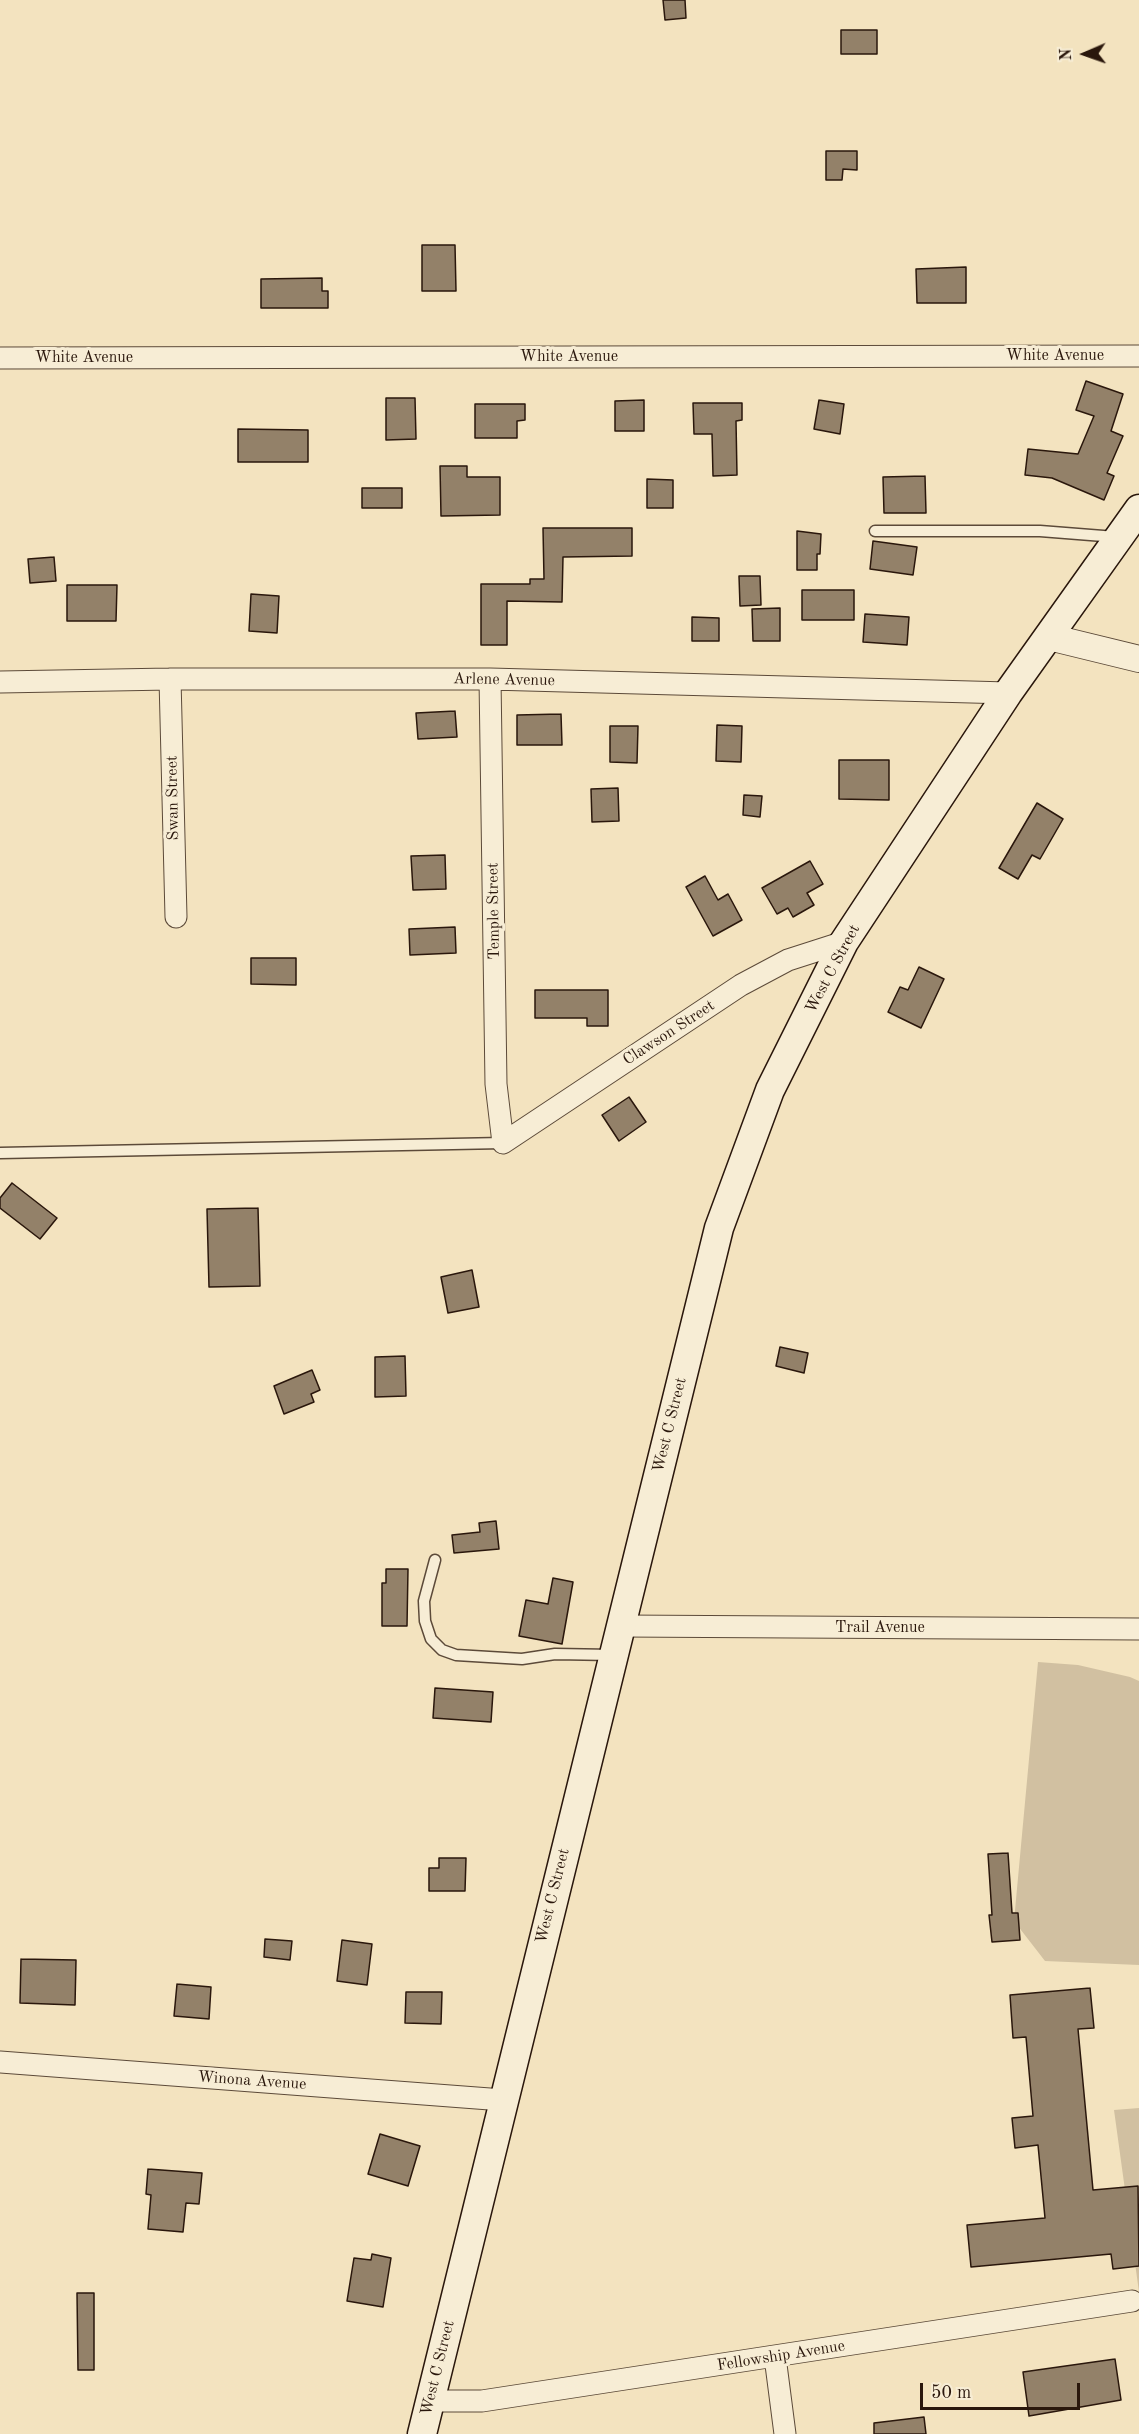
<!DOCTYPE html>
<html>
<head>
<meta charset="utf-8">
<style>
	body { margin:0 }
	#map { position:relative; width:1139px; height:2434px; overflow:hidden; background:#f3e3bf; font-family:"Old Standard TT",serif }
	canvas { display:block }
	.north { position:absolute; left:1055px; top:24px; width:60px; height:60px; -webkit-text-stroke:4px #f7edd5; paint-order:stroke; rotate:268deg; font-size:16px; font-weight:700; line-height:24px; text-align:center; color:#2a170c }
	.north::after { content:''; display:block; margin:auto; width:21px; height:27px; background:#2a170c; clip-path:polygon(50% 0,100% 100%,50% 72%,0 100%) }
	.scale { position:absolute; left:920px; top:2383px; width:160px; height:27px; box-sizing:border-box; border:3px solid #2a170c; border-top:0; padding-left:8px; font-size:18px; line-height:21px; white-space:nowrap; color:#2a170c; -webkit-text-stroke:4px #f7edd5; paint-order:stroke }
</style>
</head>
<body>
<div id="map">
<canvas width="1139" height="2434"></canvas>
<div class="north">N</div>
<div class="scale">50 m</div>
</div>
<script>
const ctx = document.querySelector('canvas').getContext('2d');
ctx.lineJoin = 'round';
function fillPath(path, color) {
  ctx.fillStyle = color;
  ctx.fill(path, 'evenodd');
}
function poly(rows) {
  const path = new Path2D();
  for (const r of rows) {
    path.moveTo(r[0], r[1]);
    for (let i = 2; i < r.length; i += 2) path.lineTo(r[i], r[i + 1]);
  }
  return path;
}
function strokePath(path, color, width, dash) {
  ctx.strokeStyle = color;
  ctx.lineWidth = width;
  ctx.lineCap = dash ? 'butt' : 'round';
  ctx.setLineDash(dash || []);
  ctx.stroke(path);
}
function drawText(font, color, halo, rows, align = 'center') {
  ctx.font = font + ' "Old Standard TT",serif';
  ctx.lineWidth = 6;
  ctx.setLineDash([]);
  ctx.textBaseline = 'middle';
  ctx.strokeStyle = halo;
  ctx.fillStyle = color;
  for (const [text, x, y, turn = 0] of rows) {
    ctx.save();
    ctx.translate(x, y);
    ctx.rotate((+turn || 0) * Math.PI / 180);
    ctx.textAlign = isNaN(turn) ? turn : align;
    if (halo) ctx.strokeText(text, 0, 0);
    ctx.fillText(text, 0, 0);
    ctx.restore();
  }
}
const green = poly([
	[1038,1662,1078,1665,1130,1677,1139,1681,1139,1965,1045,1961,1014,1921],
	[1139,2108,1139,2292,1114,2110]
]);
const building = poly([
	[663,0,685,0,686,18,665,20,663,0],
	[841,30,877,30,877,54,841,54,841,30],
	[826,151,857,151,857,170,843,169,842,180,826,180,826,151],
	[422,245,455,245,456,291,422,291,422,245],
	[966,267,966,303,917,303,916,269,966,267],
	[322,278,322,291,328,291,328,308,261,308,261,279,322,278],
	[1086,381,1123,394,1111,431,1123,436,1107,473,1114,476,1104,500,1052,478,1025,475,1028,449,1078,454,1094,416,1076,410,1086,381],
	[386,398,415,398,416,439,386,440,386,398],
	[644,400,644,431,615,431,615,401,644,400],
	[819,400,844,404,840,434,814,429,819,400],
	[693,403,742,403,742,420,736,421,737,475,713,476,712,434,694,434,693,403],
	[475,404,525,404,525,420,517,421,517,438,475,438,475,404],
	[238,429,308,430,308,462,238,462,238,429],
	[440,466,467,466,467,477,500,477,500,515,441,516,440,466],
	[925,476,926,513,884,513,883,477,925,476],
	[647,479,673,480,673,508,647,508,647,479],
	[362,488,402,488,402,508,362,508,362,488],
	[543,528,632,528,632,556,563,557,562,602,507,601,507,645,481,645,481,584,530,584,530,579,544,579,543,528],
	[797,531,821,534,820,554,817,554,817,570,797,570,797,531],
	[873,541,917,547,913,575,870,569,873,541],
	[54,557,56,581,30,583,28,559,54,557],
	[739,576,760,576,761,605,740,606,739,576],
	[67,585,117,585,116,621,67,621,67,585],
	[802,590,854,590,854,620,802,620,802,590],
	[251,594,279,596,277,633,249,631,251,594],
	[780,608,780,641,753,641,752,609,780,608],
	[865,614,909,617,907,645,863,642,865,614],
	[692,617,719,618,719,641,692,641,692,617],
	[455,711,457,737,418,739,416,713,455,711],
	[561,714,562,745,517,745,517,715,561,714],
	[717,725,742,726,741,762,716,761,717,725],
	[610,726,638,726,637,763,610,762,610,726],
	[839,760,889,760,889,800,839,799,839,760],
	[618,788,619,821,592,822,591,789,618,788],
	[744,795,762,796,760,817,743,815,744,795],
	[1037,803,1063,819,1040,859,1032,855,1018,879,999,868,1037,803],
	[445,855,446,889,413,890,411,856,445,855],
	[810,861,823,884,807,893,814,905,793,917,788,908,777,914,762,888,810,861],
	[705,876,718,900,728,894,742,920,713,936,686,887,705,876],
	[455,927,456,953,410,955,409,929,455,927],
	[251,958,296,958,296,985,251,984,251,958],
	[919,967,944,979,921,1028,888,1012,900,987,908,990,919,967],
	[535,990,608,990,608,1026,587,1026,587,1018,535,1018,535,990],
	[629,1097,646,1122,619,1141,602,1115,629,1097],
	[12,1183,57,1218,40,1239,0,1208,0,1198,12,1183],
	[258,1208,260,1286,209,1287,207,1209,258,1208],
	[472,1270,479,1307,448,1313,441,1277,472,1270],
	[780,1347,808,1353,804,1373,776,1366,780,1347],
	[405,1356,406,1396,375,1397,375,1357,405,1356],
	[312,1370,320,1390,311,1394,314,1402,284,1414,274,1386,312,1370],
	[496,1521,499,1549,454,1553,452,1535,480,1532,479,1523,496,1521],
	[386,1569,408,1569,407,1626,382,1626,382,1583,386,1583,386,1569],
	[553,1578,573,1582,562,1644,519,1636,526,1600,548,1604,553,1578],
	[435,1688,493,1692,491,1722,433,1718,435,1688],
	[1008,1853,1012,1913,1018,1913,1020,1940,992,1942,989,1915,992,1915,988,1854,1008,1853],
	[439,1858,466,1858,465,1891,429,1891,429,1868,439,1868,439,1858],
	[265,1939,292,1941,290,1960,264,1957,265,1939],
	[342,1940,372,1944,367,1985,337,1981,342,1940],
	[21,1959,76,1960,75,2005,20,2003,21,1959],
	[177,1984,211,1987,209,2019,174,2016,177,1984],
	[1090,1988,1094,2028,1078,2029,1093,2190,1138,2186,1139,2266,1113,2269,1111,2254,971,2267,967,2225,1045,2218,1038,2145,1015,2148,1012,2118,1033,2116,1026,2037,1013,2038,1010,1995,1090,1988],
	[406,1992,442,1992,441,2024,405,2023,406,1992],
	[380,2134,420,2146,408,2186,368,2174,380,2134],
	[148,2169,202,2173,199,2204,186,2203,183,2232,148,2229,151,2195,146,2194,148,2169],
	[372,2254,391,2258,383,2307,347,2301,354,2258,371,2260,372,2254],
	[77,2293,94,2293,94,2370,78,2370,77,2293],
	[1115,2359,1121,2400,1029,2416,1023,2372,1115,2359],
	[924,2417,926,2434,874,2434,874,2423,924,2417]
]);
const service = poly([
	[875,531,1040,531,1116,537],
	[0,1153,503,1143],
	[435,1560,424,1601,425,1621,431,1639,442,1650,456,1655,522,1659,555,1654,613,1655]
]);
const minor = poly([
	[0,358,1139,356],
	[170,679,176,917],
	[490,679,496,1084,503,1143,741,985,788,960,844,942],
	[0,682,170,679,490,679,1008,693],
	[621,1626,1139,1629],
	[0,2062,503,2100],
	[775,2357,785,2434],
	[430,2401,482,2401,1132,2301]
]);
const tertiary = poly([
	[1049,637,1139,659]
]);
const secondary = poly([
	[422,2434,719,1228,770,1090,844,942,1008,693,1139,509]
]);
const streetNames = [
	["White Avenue",1055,356],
	["White Avenue",569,357],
	["White Avenue",84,358],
	["Arlene Avenue",504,680,1],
	["Swan Street",173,798,-91],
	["Temple Street",494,911,-91],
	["West C Street",833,969,-62],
	["Clawson Street",669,1033,-33],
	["West C Street",670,1425,-76],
	["Trail Avenue",880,1628],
	["West C Street",553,1896,-76],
	["Winona Avenue",252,2081,4],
	["Fellowship Avenue",781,2356,-9],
	["West C Street",438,2368,-76]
];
fillPath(green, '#d1c0a1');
fillPath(building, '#938169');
strokePath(building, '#2a170c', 1.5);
strokePath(service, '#5c4a39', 13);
strokePath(minor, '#5c4a39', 23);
strokePath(tertiary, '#5c4a39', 28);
strokePath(secondary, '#2a170c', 31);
strokePath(service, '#f7edd5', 10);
strokePath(minor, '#f7edd5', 21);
strokePath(tertiary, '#f7edd5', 26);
strokePath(secondary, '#f7edd5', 28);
drawText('16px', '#2a170c', '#f7edd5', streetNames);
</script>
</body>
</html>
